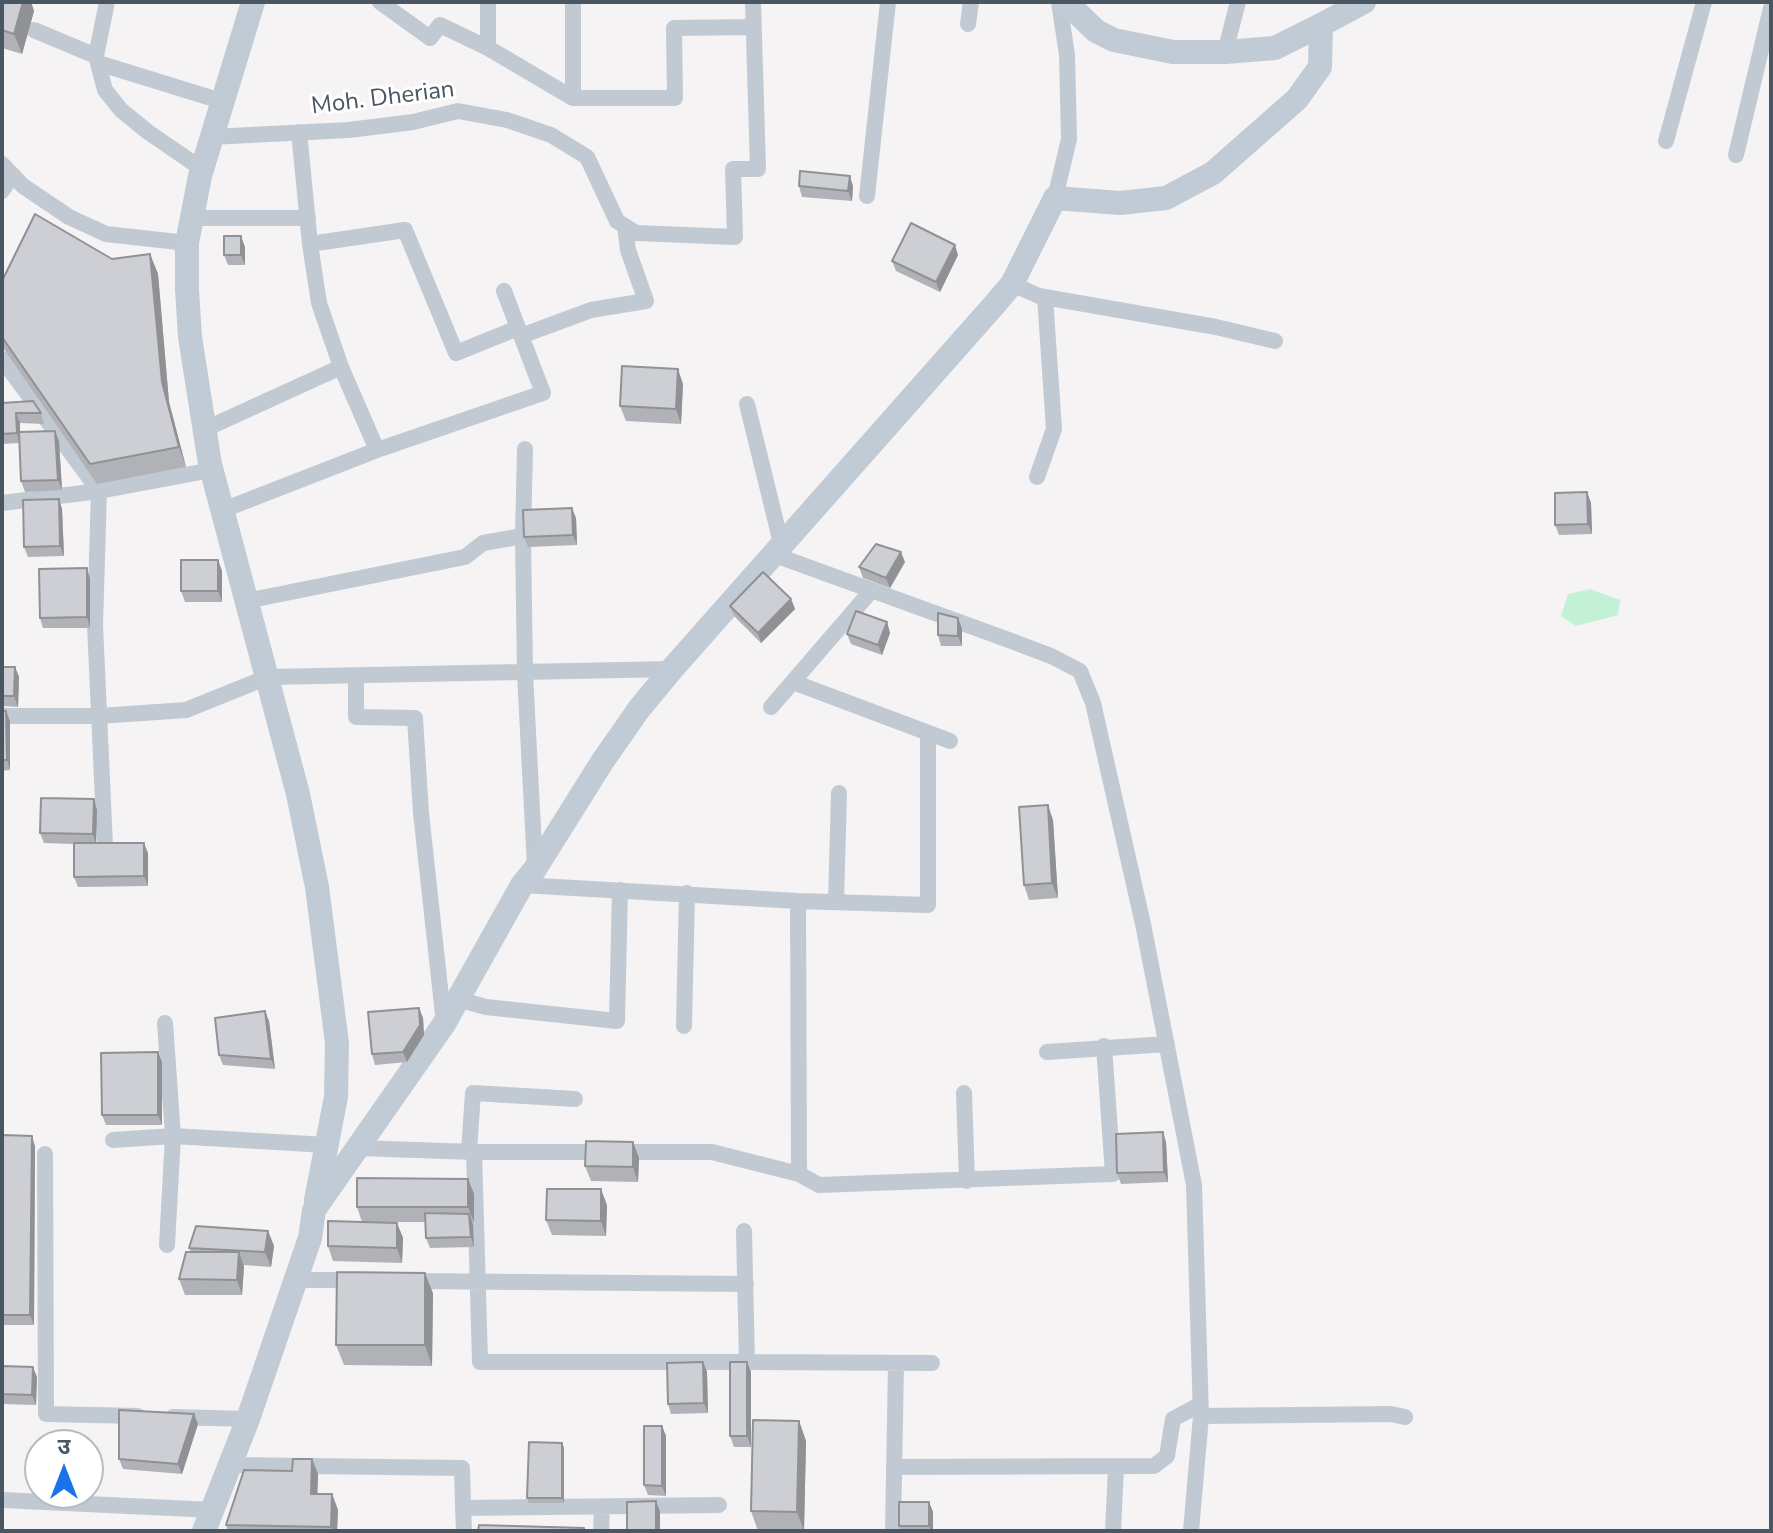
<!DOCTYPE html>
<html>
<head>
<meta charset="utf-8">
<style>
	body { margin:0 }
	#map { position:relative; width:1773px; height:1533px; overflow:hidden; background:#f5f3f3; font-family:"Nunito Sans","Noto Sans Devanagari",sans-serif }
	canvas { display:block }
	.frame { position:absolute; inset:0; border:4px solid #4a5661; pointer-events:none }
	.north { position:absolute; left:24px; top:1429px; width:80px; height:80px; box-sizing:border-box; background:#fff; border:2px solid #b7bbc0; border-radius:50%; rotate:0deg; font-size:22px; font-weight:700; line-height:32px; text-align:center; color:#4a5661 }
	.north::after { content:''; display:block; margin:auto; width:28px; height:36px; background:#1a73e8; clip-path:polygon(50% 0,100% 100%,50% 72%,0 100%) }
</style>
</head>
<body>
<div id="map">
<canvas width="1773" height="1533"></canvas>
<div class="frame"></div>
<div class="north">उ</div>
</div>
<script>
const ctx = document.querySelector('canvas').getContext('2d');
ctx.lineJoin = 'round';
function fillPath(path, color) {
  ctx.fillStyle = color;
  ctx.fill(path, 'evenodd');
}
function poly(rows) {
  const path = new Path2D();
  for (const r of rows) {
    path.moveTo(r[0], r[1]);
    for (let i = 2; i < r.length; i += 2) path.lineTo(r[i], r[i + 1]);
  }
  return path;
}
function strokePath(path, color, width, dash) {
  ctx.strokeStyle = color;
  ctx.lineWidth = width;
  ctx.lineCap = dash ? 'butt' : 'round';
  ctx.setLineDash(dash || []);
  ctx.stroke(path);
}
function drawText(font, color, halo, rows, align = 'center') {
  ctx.font = font + ' "Nunito Sans",sans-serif';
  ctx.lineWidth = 6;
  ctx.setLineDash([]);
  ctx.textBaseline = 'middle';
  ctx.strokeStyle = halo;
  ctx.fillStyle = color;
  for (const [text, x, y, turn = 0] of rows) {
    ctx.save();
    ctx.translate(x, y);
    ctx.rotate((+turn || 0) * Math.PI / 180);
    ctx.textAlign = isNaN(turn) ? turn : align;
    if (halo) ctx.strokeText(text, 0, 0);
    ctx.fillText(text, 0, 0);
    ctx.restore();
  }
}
const green = poly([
	[1590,589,1620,600,1618,615,1576,626,1561,616,1568,594]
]);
const street = poly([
	[107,2,96,56,105,90,121,110,148,132,202,169],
	[380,2,430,38,440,25,488,48,573,98,675,98,674,28,753,27],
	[573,2,573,98],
	[968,24,971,2],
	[34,30,96,56],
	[488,48,488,2],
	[1225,52,1238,2],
	[98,63,221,101],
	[299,132,310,244,319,303,341,367,377,450],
	[211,137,349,130,413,122,458,111,507,120,551,135,587,157,617,221,636,233,735,237,733,169,758,169,753,2],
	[1666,141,1704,2],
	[1736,155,1771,8],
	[2,164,23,186,69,217,106,234,187,243],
	[2,191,13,175],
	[867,196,888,2],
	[1055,198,1069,139,1067,55,1059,2],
	[192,218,308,218],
	[310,244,405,230,456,353,518,328],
	[1012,284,1039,296,1216,327,1275,341],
	[521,336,591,310,646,301,628,250,625,226],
	[2,359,99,491,212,470],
	[747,404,782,547],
	[203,430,341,367],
	[525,449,523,536,525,674,535,867],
	[1037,477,1054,429,1045,297],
	[2,503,99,491,95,625,105,846],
	[223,510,377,450,543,393,504,291],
	[775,555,1006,639,1051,656,1080,671,1093,703,1143,924,1194,1185,1201,1416,1191,1531],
	[246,601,465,557,483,543,523,536],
	[356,677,356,717,415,718,421,813,444,1024],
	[793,682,950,741],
	[771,707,872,590],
	[2,716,99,716,186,710,268,677,672,669],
	[522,885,798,901,928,905,928,734],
	[798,901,799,1174],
	[836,902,839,793],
	[457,999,486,1007,617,1021,620,890],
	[165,1023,173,1136,167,1245],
	[684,1026,687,893],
	[1047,1052,1167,1044],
	[964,1093,967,1181],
	[113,1140,173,1136,327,1145],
	[358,1148,474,1152,712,1152,799,1174,819,1185,1113,1174,1104,1046],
	[469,1151,473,1093,575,1099],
	[474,1152,480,1362,747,1362],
	[45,1154,46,1414,138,1416],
	[744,1231,747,1362,932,1363],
	[296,1280,357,1280],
	[408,1281,746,1284],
	[1201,1416,1391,1414,1405,1417],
	[173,1417,248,1419],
	[230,1465,462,1468,463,1508,719,1505],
	[894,1467,1154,1466,1167,1456,1173,1419,1199,1405],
	[2,1500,213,1510],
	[463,1508,464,1531],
	[601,1531,602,1507],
	[893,1531,896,1364],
	[1113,1531,1116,1467]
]);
const secondary = poly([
	[253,2,200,176,187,243,187,289,190,337,210,464,298,794,317,887,337,1043,336,1097,316,1200],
	[1066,2,1096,31,1114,40,1173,52,1225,52,1275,48,1321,25],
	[204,1531,248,1419,310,1238,314,1210,444,1024,522,885,535,869,602,762,639,709,672,669,995,304,1012,284,1055,198,1120,203,1166,198,1213,173,1297,99,1320,67,1321,25,1364,2]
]);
const wall = poly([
	[2,2,31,2,34,11,22,54,2,48],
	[799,186,853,186,852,201,802,197],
	[245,247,245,265,228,265,224,255],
	[150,254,158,274,169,402,186,467,97,484,2,346,2,281,112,259],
	[958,255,940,292,896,271,892,261],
	[683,384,681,424,626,421,620,406],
	[2,403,41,413,44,424,20,423,20,432,55,431,59,441,62,490,25,492,21,481,19,443,2,444],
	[1587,492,1591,503,1592,534,1559,535,1555,525],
	[59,499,62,509,64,556,28,557,24,547],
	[576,518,577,545,528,547,524,537],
	[218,560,222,571,222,602,185,602,181,591],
	[905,562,890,588,863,578,859,567],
	[87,568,90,579,90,628,43,628,40,618],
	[791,599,795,609,761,643,734,616,730,606],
	[958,618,962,629,962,646,941,646,938,635],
	[887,622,890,633,882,655,851,644,847,634],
	[2,667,15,667,19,677,18,707,2,706],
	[2,711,6,711,10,721,10,770,2,771],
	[97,810,96,843,148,853,148,886,78,887,74,877,74,844,44,843,40,833],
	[1053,820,1058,898,1029,900,1024,885],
	[419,1008,423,1018,424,1035,407,1062,375,1065,372,1054],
	[269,1021,275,1069,223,1065,219,1055],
	[158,1052,162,1062,162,1125,106,1125,102,1115],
	[2,1135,35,1146,34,1325,2,1325],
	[633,1142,639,1158,638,1182,591,1181,585,1166],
	[1166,1142,1168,1182,1121,1184,1117,1173],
	[468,1179,474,1194,474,1222,472,1222,474,1247,430,1248,426,1238,426,1222,362,1222,357,1207],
	[607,1205,606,1236,552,1235,546,1220],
	[397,1223,403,1238,402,1263,333,1261,328,1246],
	[268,1231,274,1246,271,1267,244,1265,242,1295,185,1295,179,1279,191,1252,189,1248],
	[433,1293,432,1366,344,1365,336,1345],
	[703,1362,707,1372,708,1413,671,1414,668,1404],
	[747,1362,751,1372,751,1447,734,1447,730,1436],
	[2,1366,37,1377,36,1405,2,1404],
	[799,1421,806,1441,804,1531,758,1531,751,1511],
	[198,1424,182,1474,123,1469,119,1459],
	[662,1426,666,1436,666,1496,648,1495,644,1485],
	[562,1443,564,1448,564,1503,529,1503,527,1498],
	[312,1459,318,1474,317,1494,332,1494,338,1510,337,1531,228,1531,226,1525,292,1471],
	[929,1502,933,1512,933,1531,901,1531,899,1526]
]);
const shadedWall = poly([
	[23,2,31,2,34,11,22,54,14,34],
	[850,176,853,186,852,201,848,191],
	[241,236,245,247,245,265,241,255],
	[955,245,958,255,940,292,936,282],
	[150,254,158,274,169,402,186,467,179,447,162,382],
	[678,369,683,384,681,424,676,409],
	[16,413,20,423,20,443,17,433],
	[55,431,59,441,62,490,58,480],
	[1587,492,1591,503,1592,534,1588,524],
	[59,499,62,509,64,556,60,546],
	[572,508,576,518,577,545,573,535],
	[901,552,905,562,890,588,886,578],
	[218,560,222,571,222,602,218,591],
	[87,568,90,579,90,628,87,617],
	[791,599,795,609,761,643,758,633],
	[958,618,962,629,962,646,958,636],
	[887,622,890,633,882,655,878,645],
	[15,667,19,677,18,707,14,696],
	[6,711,10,721,10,770,7,760],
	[94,799,97,810,96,845,93,834],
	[1048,805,1053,820,1058,898,1052,883],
	[144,843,148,853,148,886,144,876],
	[419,1008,423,1018,424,1035,407,1062,403,1052],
	[265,1011,269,1021,275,1069,271,1059],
	[158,1052,162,1062,162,1125,158,1115],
	[1163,1132,1166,1142,1168,1182,1164,1172],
	[32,1136,35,1146,34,1325,30,1315],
	[633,1142,639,1158,638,1182,633,1167],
	[468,1179,474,1194,474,1222,468,1207],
	[601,1189,607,1205,606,1236,601,1221],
	[469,1214,473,1224,474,1247,471,1237],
	[397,1223,403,1238,402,1263,397,1248],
	[268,1231,274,1246,271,1267,265,1252],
	[239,1252,244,1267,242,1295,237,1280],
	[425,1273,433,1293,432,1366,425,1345],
	[703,1362,707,1372,708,1413,704,1403],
	[747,1362,751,1372,751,1447,747,1436],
	[33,1367,37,1377,36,1405,32,1395],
	[194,1414,198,1424,182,1474,178,1464],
	[799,1421,806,1441,804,1531,797,1512],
	[662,1426,666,1436,666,1496,662,1486],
	[562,1443,564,1448,564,1503,562,1498],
	[312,1459,318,1474,317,1509,311,1494],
	[332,1494,338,1510,337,1531,333,1531,331,1527],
	[656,1501,660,1511,660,1531,656,1531],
	[929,1502,933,1512,933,1531,931,1531,929,1526]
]);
const building = poly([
	[2,2,23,2,14,34,2,30,2,2],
	[800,171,850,176,848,191,799,186,800,171],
	[35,214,112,259,150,254,162,382,179,447,90,464,2,337,2,281,35,214],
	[911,223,955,245,936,282,892,261,911,223],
	[224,236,241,236,241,255,224,255,224,236],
	[622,366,678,369,676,409,620,406,622,366],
	[33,401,41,413,16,413,17,433,2,434,2,403,33,401],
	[55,431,58,480,21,481,19,432,55,431],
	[1587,492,1588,524,1555,525,1555,493,1587,492],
	[59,499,60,546,24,547,23,500,59,499],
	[572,508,573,535,524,537,523,510,572,508],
	[876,544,901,552,886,578,859,567,876,544],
	[181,560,218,560,218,591,181,591,181,560],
	[87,568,87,617,40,618,39,569,87,568],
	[763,572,791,599,758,633,730,606,763,572],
	[856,611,887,622,878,645,847,634,856,611],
	[938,613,958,618,958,636,938,635,938,613],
	[2,667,15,667,14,696,2,696,2,667],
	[2,711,6,711,7,760,2,760,2,711],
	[41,798,94,799,93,834,40,833,41,798],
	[1048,805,1052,883,1024,885,1019,807,1048,805],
	[74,843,144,843,144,876,74,877,74,843],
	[419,1008,420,1025,403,1052,372,1054,368,1012,419,1008],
	[265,1011,271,1059,219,1055,215,1018,265,1011],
	[158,1052,158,1115,102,1115,101,1053,158,1052],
	[1163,1132,1164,1172,1117,1173,1116,1134,1163,1132],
	[2,1135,32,1136,30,1315,2,1315,2,1135],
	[586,1141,633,1142,633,1167,585,1166,586,1141],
	[357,1178,468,1179,468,1207,357,1207,357,1178],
	[547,1189,601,1189,601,1221,546,1220,547,1189],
	[425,1213,469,1214,471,1237,426,1238,425,1213],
	[328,1221,397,1223,397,1248,328,1246,328,1221],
	[196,1226,268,1231,265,1252,189,1248,196,1226],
	[186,1252,239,1252,237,1280,179,1279,186,1252],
	[337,1272,425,1273,425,1345,336,1345,337,1272],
	[703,1362,704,1403,668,1404,667,1363,703,1362],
	[730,1362,747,1362,747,1436,730,1436,730,1362],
	[2,1366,33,1367,32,1395,2,1394,2,1366],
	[119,1410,194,1414,178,1464,119,1459,119,1410],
	[753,1420,799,1421,797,1512,751,1511,753,1420],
	[644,1426,662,1426,662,1486,644,1485,644,1426],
	[529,1442,562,1443,562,1498,527,1498,529,1442],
	[293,1459,312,1459,311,1494,332,1494,331,1527,226,1525,244,1470,292,1471,293,1459],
	[656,1501,656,1531,627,1531,627,1502,656,1501],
	[899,1502,929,1502,929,1526,899,1526,899,1502],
	[479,1525,584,1528,584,1531,478,1531,479,1525]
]);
const streetNames = [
	["Moh. Dherian",383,99,-7]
];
fillPath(green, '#c3f1d5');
strokePath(street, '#c1cad2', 16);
strokePath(secondary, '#c1cbd6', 24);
fillPath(wall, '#b0b2b7');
fillPath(shadedWall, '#909195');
fillPath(building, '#cdcfd5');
strokePath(building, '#909195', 2);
drawText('24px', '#4a5661', '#fff', streetNames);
</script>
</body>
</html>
